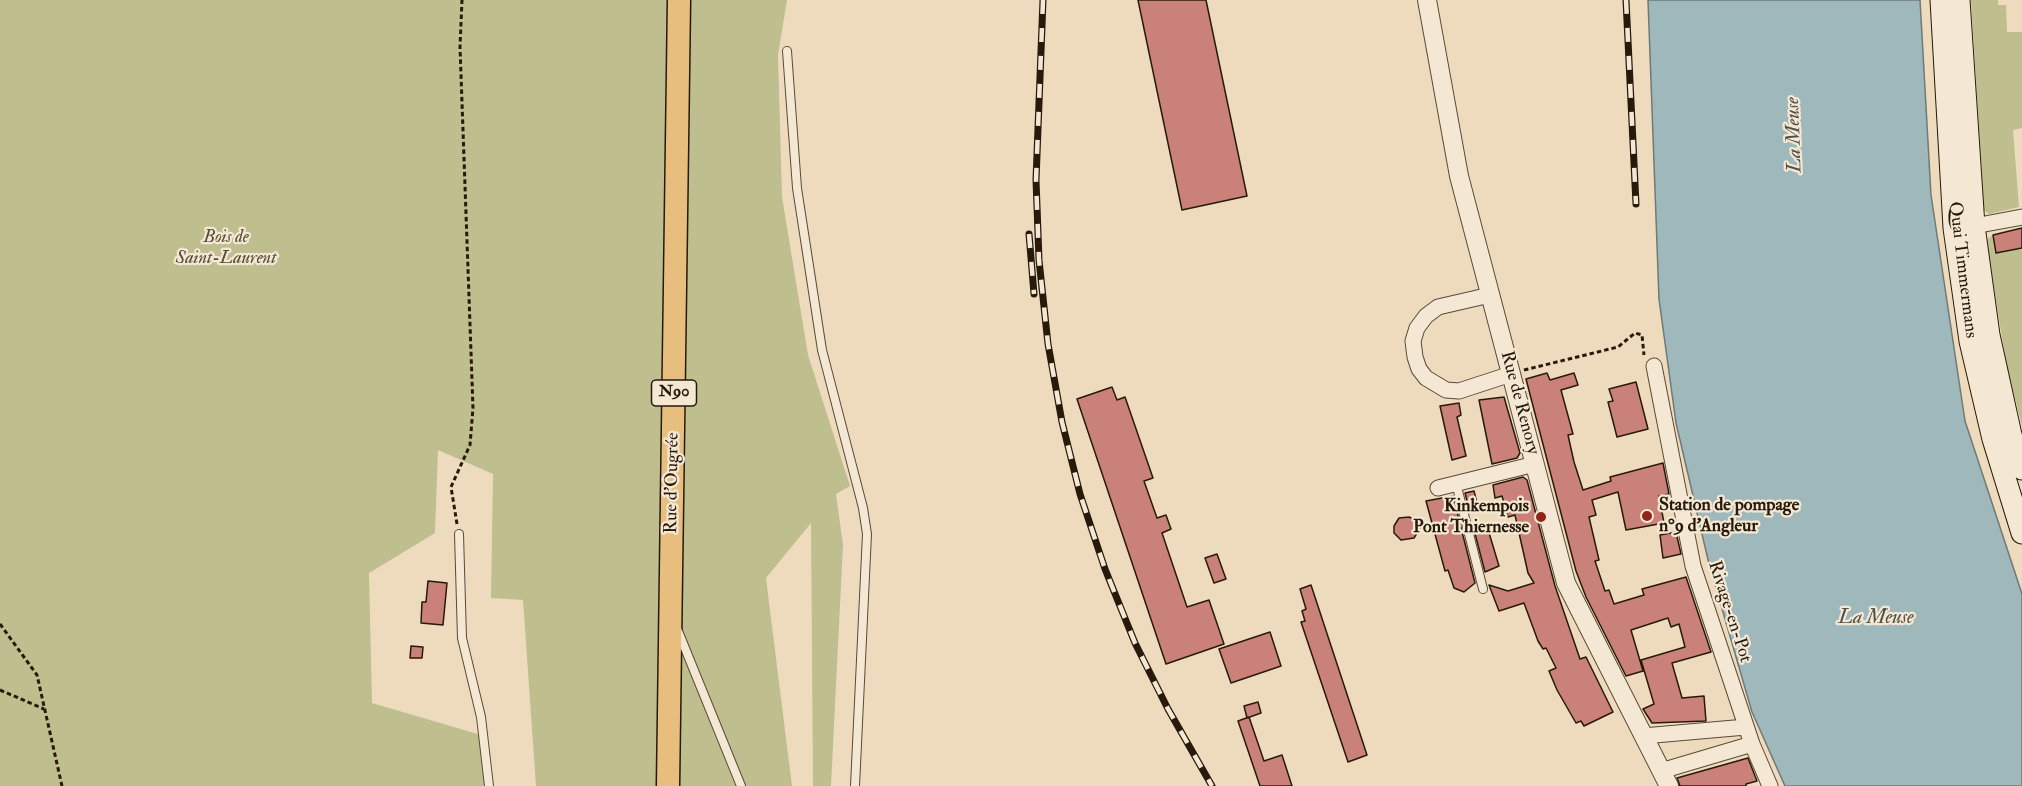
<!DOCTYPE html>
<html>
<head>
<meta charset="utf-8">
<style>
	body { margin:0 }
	canvas { display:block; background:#eedbbd }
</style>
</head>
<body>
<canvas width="2022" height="786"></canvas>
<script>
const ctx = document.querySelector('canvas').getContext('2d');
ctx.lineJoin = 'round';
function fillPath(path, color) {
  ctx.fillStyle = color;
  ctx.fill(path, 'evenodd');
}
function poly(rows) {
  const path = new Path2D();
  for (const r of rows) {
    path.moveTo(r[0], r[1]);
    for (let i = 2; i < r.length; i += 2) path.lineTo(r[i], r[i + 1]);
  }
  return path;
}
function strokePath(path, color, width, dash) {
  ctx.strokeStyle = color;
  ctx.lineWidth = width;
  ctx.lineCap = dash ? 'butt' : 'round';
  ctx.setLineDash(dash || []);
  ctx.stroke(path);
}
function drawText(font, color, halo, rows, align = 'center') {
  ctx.font = font + ' "IM FELL Double Pica",serif';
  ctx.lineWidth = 4.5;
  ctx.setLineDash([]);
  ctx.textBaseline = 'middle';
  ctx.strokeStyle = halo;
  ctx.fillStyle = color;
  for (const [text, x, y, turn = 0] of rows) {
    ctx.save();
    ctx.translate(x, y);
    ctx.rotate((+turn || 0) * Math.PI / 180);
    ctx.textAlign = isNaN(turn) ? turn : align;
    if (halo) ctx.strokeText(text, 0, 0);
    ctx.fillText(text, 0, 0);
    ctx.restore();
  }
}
const green = poly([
	[0,0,787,0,778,55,782,197,808,355,850,486,836,494,843,545,831,786,813,786,811,523,766,578,792,786,536,786,523,600,491,598,493,474,438,450,435,533,369,573,372,703,481,735,486,786,0,786],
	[1971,0,1998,0,1998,5,2006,5,2007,32,2022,32,2022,128,2013,130,2019,207,1989,214,1984,210],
	[1993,235,1996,253,2021,249,2022,252,2022,426,2007,367,1994,290,1987,239]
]);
const water = poly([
	[1648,0,1920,0,1931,195,1965,421,2022,594,2022,786,1785,786,1752,712,1709,564,1676,423,1659,299,1648,0]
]);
const building = poly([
	[1138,0,1206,0,1247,196,1182,210,1138,0],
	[2022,228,2022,248,1996,253,1993,235,2022,228],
	[1547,373,1550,380,1574,373,1578,385,1561,390,1573,434,1568,435,1574,462,1583,490,1611,481,1610,477,1663,463,1669,494,1659,496,1664,523,1626,530,1618,492,1592,500,1596,515,1589,517,1599,560,1595,561,1605,591,1609,590,1614,604,1644,595,1642,589,1686,577,1711,652,1672,663,1682,698,1704,696,1706,721,1652,723,1643,709,1654,704,1641,660,1685,647,1679,624,1671,627,1668,618,1631,630,1643,671,1626,676,1586,597,1576,571,1526,379,1547,373],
	[1636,382,1648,429,1617,437,1608,402,1613,401,1609,389,1636,382],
	[1112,387,1117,400,1125,397,1153,478,1144,481,1157,518,1166,515,1171,529,1162,533,1187,607,1209,600,1224,644,1166,664,1077,399,1112,387],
	[1504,397,1520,453,1517,458,1492,464,1479,400,1504,397],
	[1459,403,1461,415,1457,417,1466,456,1452,460,1440,406,1459,403],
	[1523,477,1527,480,1555,586,1580,659,1586,657,1613,712,1584,726,1581,721,1576,723,1557,690,1549,671,1556,668,1546,648,1543,649,1538,641,1524,603,1499,611,1489,585,1508,591,1534,583,1528,573,1515,515,1508,517,1502,496,1495,498,1493,485,1523,477],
	[1474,491,1477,503,1468,505,1465,493,1474,491],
	[1453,496,1475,583,1464,592,1454,588,1448,570,1445,571,1426,501,1453,496],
	[1409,517,1423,523,1414,538,1401,540,1394,533,1394,526,1399,518,1409,517],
	[1487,526,1499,566,1485,572,1474,530,1487,526],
	[1676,532,1681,554,1663,558,1660,535,1676,532],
	[1217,554,1226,579,1214,583,1205,558,1217,554],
	[428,581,447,583,443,625,421,623,422,602,426,602,428,581],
	[1311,585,1367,755,1348,762,1301,622,1305,621,1302,611,1306,609,1300,589,1311,585],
	[1270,632,1281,666,1231,683,1219,649,1270,632],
	[411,646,423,647,422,658,410,658,411,646],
	[1258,702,1261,713,1247,718,1244,706,1258,702],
	[1249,717,1264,761,1282,755,1292,786,1260,786,1238,721,1249,717],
	[1748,758,1757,781,1746,784,1746,786,1680,786,1677,778,1748,758]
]);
const path = poly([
	[1524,370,1618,347,1635,333,1642,335,1644,355],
	[457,524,451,487,470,445,473,408,460,47,462,0],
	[0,624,37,675,62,786],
	[0,690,44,709]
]);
const service = poly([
	[787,51,797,188,822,350,863,508,867,534,855,786],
	[1456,483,1483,589],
	[459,534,462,638,481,717,489,786],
	[678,631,741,786]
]);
const minor = poly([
	[1974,226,2022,217],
	[1490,295,1438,307,1426,316,1417,328,1413,341,1415,357,1419,369,1426,378,1446,390,1459,391,1511,374],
	[1654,366,1693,566,1752,744,1770,786],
	[1438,488,1535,464],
	[1643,736,1746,727],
	[1661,771,1752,744]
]);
const tertiary = poly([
	[1427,0,1459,176,1566,583,1669,786]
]);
const secondary = poly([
	[1941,0,1954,228,1970,341,1993,439,2022,533],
	[1959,0,1974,226,1989,335,2011,435,2022,469]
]);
const primary = poly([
	[668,786,679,0]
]);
const rail = poly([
	[1043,0,1036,180,1039,260,1048,344,1062,422,1080,494,1105,569,1135,643,1168,709,1212,786],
	[1626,0,1636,204],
	[1029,234,1034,294]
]);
const markers = [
	[1647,516,6,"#8f2418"],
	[1541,517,6,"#8f2418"]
];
const shields = [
	[674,393,45]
];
const shieldNames = [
	["N90",674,393]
];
const parkNames = [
	["Bois de",226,238],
	["Saint-Laurent",226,259]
];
const streetNames = [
	["Quai Timmermans",1962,270,83],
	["Rue de Renory",1519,403,75],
	["Rue d'Ougrée",673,483,-89],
	["Rivage-en-Pot",1729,612,72]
];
const poiNames = [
	["Station de pompage",1659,506],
	["n°9 d'Angleur",1659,527],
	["Kinkempois",1529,507,"right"],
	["Pont Thiernesse",1529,528,"right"]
];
const waterNames = [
	["La Meuse",1795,135,-92],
	["La Meuse",1876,619]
];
fillPath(green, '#bebe8e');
fillPath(water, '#9fb8bc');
strokePath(water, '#6f7975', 1.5);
fillPath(building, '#ca8179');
strokePath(building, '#271a0a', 1.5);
strokePath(service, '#594a37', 10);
strokePath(minor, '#594a37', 17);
strokePath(tertiary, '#594a37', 20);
strokePath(secondary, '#271a0a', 23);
strokePath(primary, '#271a0a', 25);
strokePath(path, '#271a0a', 3, [4.5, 3]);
strokePath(service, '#f4e8d4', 8);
strokePath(minor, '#f4e8d4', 15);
strokePath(tertiary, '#f4e8d4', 18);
strokePath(secondary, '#f4e8d4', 21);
strokePath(primary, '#e7be7e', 22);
strokePath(rail, '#271a0a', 7);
strokePath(rail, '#f4e8d4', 4.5, [14]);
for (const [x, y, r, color] of markers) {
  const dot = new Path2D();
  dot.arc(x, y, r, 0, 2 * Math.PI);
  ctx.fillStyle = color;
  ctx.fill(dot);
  strokePath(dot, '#f4e8d4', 2);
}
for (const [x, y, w] of shields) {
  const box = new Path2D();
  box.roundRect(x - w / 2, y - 13, w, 26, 4.5);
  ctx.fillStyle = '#f4e8d4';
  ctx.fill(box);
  strokePath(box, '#271a0a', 1.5);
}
drawText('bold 16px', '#271a0a', null, shieldNames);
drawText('italic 18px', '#544b32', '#f4e8d4', parkNames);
drawText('18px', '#271a0a', '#f4e8d4', streetNames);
drawText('bold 18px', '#271a0a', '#f4e8d4', poiNames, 'left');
drawText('italic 20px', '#515148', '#f4e8d4', waterNames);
</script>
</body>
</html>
